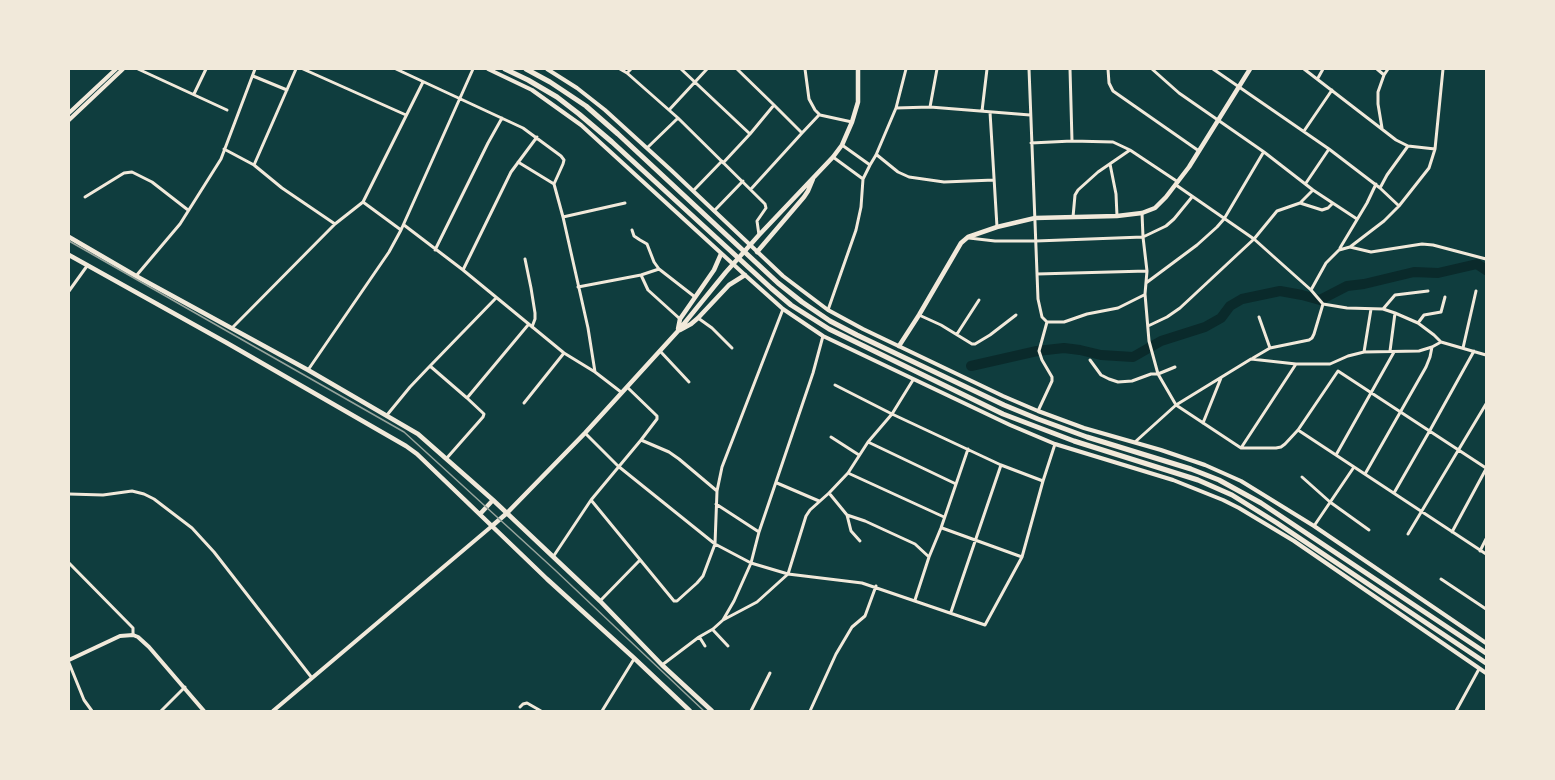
<!DOCTYPE html>
<html>
<head>
<meta charset="utf-8">
<style>
	body { margin:0 }
	#map { position:relative; width:1555px; height:780px; overflow:hidden; background:#0f3d3e; font-family:"Exo 2",sans-serif }
	canvas { display:block }
	.frame { position:absolute; inset:0; border:70px solid #f1e9da; pointer-events:none }
</style>
</head>
<body>
<div id="map">
<canvas width="1555" height="780"></canvas>
<div class="frame"></div>
</div>
<script>
const ctx = document.querySelector('canvas').getContext('2d');
ctx.lineJoin = 'round';
function poly(rows) {
  const path = new Path2D();
  for (const r of rows) {
    path.moveTo(r[0], r[1]);
    for (let i = 2; i < r.length; i += 2) path.lineTo(r[i], r[i + 1]);
  }
  return path;
}
function strokePath(path, color, width, dash) {
  ctx.strokeStyle = color;
  ctx.lineWidth = width;
  ctx.lineCap = dash ? 'butt' : 'round';
  ctx.setLineDash(dash || []);
  ctx.stroke(path);
}
const river = poly([
	[971,366,1037,351,1064,348,1080,350,1101,355,1133,357,1161,341,1205,327,1221,318,1230,306,1242,299,1280,291,1302,295,1320,300,1347,286,1364,284,1414,272,1438,273,1477,264,1486,270]
]);
const minor = poly([
	[138,69,227,110],
	[303,69,406,115],
	[396,69,523,128,561,156,564,160,563,164,554,184,563,217,588,328,595,372,621,392],
	[620,69,627,73,678,118,765,204,766,208,757,221,759,235],
	[681,69,750,134],
	[805,69,809,99,815,110,820,115,852,122],
	[1029,69,1038,299,1042,317,1047,322,1064,322,1087,314,1118,308,1144,295],
	[1108,69,1109,83,1113,91,1199,151],
	[1152,69,1179,93,1264,152,1313,190,1357,219],
	[1213,69,1329,149,1380,188,1399,206,1429,168,1435,149,1408,146,1396,140,1304,69],
	[1377,69,1384,75],
	[627,73,631,69],
	[253,76,287,90],
	[1318,78,1323,69],
	[194,94,206,69],
	[930,107,937,69],
	[896,108,906,69],
	[669,110,707,69],
	[982,111,987,69],
	[990,112,997,227],
	[1382,128,1378,104,1378,92,1384,75,1388,69],
	[1304,131,1332,90],
	[802,133,819,115],
	[1072,141,1113,142,1130,150,1178,182],
	[1031,143,1072,141,1070,69],
	[842,145,870,165],
	[647,148,678,118],
	[224,149,254,165,282,188,335,224],
	[1435,149,1443,69],
	[877,155,898,172,909,177,944,182,994,180],
	[833,157,863,179],
	[518,162,554,184],
	[723,163,750,134,774,105,737,69],
	[1110,164,1116,194,1117,216],
	[254,165,296,69],
	[1306,183,1329,149],
	[1380,188,1387,175,1408,146],
	[751,189,802,133,774,105],
	[1313,190,1300,203,1277,211,1254,239,1311,290,1323,304],
	[693,191,722,161],
	[85,197,124,173,132,172,152,182,188,210],
	[363,202,401,230],
	[1300,203,1322,210,1328,208,1333,203],
	[714,211,743,181],
	[1142,213,1143,237,1147,271,1145,294,1149,341,1158,374,1176,405,1241,448,1276,448,1281,447,1285,444,1298,430,1338,371,1486,468],
	[563,217,625,203],
	[1073,217,1075,195,1078,190,1098,172,1130,150],
	[404,225,463,270,564,353,595,372],
	[632,230,634,236,640,240,647,244,654,262,659,269],
	[969,238,995,241,1036,241,1143,237,1166,226,1174,219,1192,197],
	[1350,247,1371,252,1422,244,1433,245,1486,259],
	[1340,248,1367,203,1376,184],
	[435,250,488,143,502,118],
	[525,259,531,288,535,313,535,319,532,327],
	[463,270,511,172,537,137],
	[1037,274,1147,271],
	[641,275,648,290,680,319],
	[136,276,180,224,221,159,255,69],
	[1146,283,1197,245,1217,227,1224,219,1263,153],
	[578,287,641,275,659,269,695,297],
	[1311,290,1326,263,1339,250,1350,247,1384,221,1399,206],
	[69,291,87,266],
	[1383,309,1395,295,1428,291],
	[828,310,856,230,861,207,863,179,870,165,876,155,896,108,930,107,1030,115],
	[919,315,941,325,972,344,975,344,990,335,1016,315],
	[1259,317,1270,348],
	[698,318,712,328,732,348],
	[1418,323,1424,315,1441,312,1445,297],
	[1148,326,1167,317,1180,308,1254,239,1176,185],
	[232,328,335,224,363,202,423,82],
	[957,334,979,300],
	[1463,348,1476,291],
	[660,351,689,382],
	[1390,351,1395,313],
	[1364,352,1371,309],
	[1253,358,1270,348,1309,340,1312,338,1314,334,1323,304,1347,308,1383,309,1395,313,1418,323,1434,335,1441,342],
	[1090,360,1101,375,1109,379,1118,382,1132,381,1151,374,1158,374,1175,367],
	[308,370,389,252,401,230,473,69],
	[835,385,892,414,913,380],
	[627,387,657,416,657,419,641,440],
	[467,398,528,325],
	[524,403,564,353],
	[1038,411,1052,381,1052,377,1042,360,1039,351,1047,322],
	[387,415,410,387,430,366],
	[1203,423,1221,378],
	[1298,430,1486,554],
	[585,433,618,466,715,544,751,563,788,574,862,583,985,625,1022,557,1043,481,1055,444],
	[831,437,859,455],
	[868,442,956,484],
	[1135,442,1176,405,1251,359,1296,364,1330,364,1348,356,1364,352,1419,351,1432,347,1441,342,1486,355],
	[1241,448,1296,364],
	[1336,455,1394,352],
	[446,459,483,417,484,414,467,398,430,366,496,298],
	[848,473,944,517],
	[1365,474,1426,367,1430,357,1432,347],
	[1302,477,1330,502,1369,530],
	[777,483,819,501],
	[829,493,847,515],
	[1394,493,1429,432,1474,351],
	[69,494,103,495,132,491,144,494,154,499,192,528,214,552,312,678],
	[591,500,674,601,677,601,697,583,703,576,715,544,717,491,722,467,783,309],
	[716,504,759,532],
	[1314,526,1354,467],
	[942,528,1022,557],
	[1452,532,1486,469],
	[1408,534,1486,404],
	[860,541,851,531,847,515,865,521,915,544,929,557],
	[1480,551,1486,539],
	[553,557,591,500,641,440,669,452,679,459,717,491],
	[69,563,133,628,133,635],
	[1441,579,1486,609],
	[915,600,929,557,941,528,968,449],
	[600,601,640,560],
	[951,612,1001,465],
	[723,620,734,601,751,563,759,532,813,373,823,336],
	[713,630,728,646],
	[700,638,705,646],
	[69,663,84,700,92,711],
	[662,665,699,637,713,629,723,620,757,602,788,574,806,516,810,510,829,493,848,473,868,442,892,414,1001,465,1043,481],
	[520,707,523,704,527,703,541,711],
	[161,711,185,687],
	[602,711,634,659],
	[751,711,770,673],
	[810,711,836,654,852,627,865,616,876,586],
	[1456,711,1479,669]
]);
const tertiary = poly([
	[488,69,532,90,581,125,745,275,783,309,823,336,1010,425,1055,444,1173,480,1223,500,1239,508,1294,541,1486,673],
	[547,69,577,88,605,110,672,171,783,276,828,310,863,329,1003,396,1038,411,1084,428,1161,450,1205,465,1241,481,1314,526,1486,643],
	[69,113,116,69],
	[69,120,123,69],
	[69,660,120,636,133,635,138,637,149,647,204,711],
	[273,711,492,526]
]);
const secondary = poly([
	[757,252,804,197,808,191,813,179],
	[678,329,680,319,714,270,721,254],
	[680,330,691,324,698,318,729,285,745,275],
	[899,346,919,315,961,243,968,237,997,227,1035,218,1117,216,1142,213,1155,208,1166,197,1189,167,1250,69],
	[492,526,507,513,585,433,678,331,726,272,759,235,833,157,842,145,852,122,858,102,858,69]
]);
const primary = poly([
	[69,237,136,276,308,370,418,434,493,500,600,601,662,665,712,711],
	[69,255,227,343,406,446,417,454,547,579,634,658,690,711],
	[480,514,493,500]
]);
const trunk = poly([
	[505,69,528,80,557,97,579,114,612,142,771,288,791,305,829,329,1003,414,1074,441,1198,480,1232,495,1277,523,1486,663],
	[526,69,550,82,586,106,618,134,778,283,802,302,830,321,857,335,1004,405,1038,419,1087,437,1191,469,1219,480,1261,503,1486,653]
]);
const tram = poly([
	[69,241,404,432,555,570,704,711]
]);
strokePath(river, '#0a2a2b', 10);
strokePath(minor, '#f1e9da', 3);
strokePath(tertiary, '#f1e9da', 4);
strokePath(secondary, '#f1e9da', 4.5);
strokePath(primary, '#f1e9da', 4.5);
strokePath(trunk, '#f1e9da', 5);
strokePath(tram, '#97a49c', 1.5);
</script>
</body>
</html>
